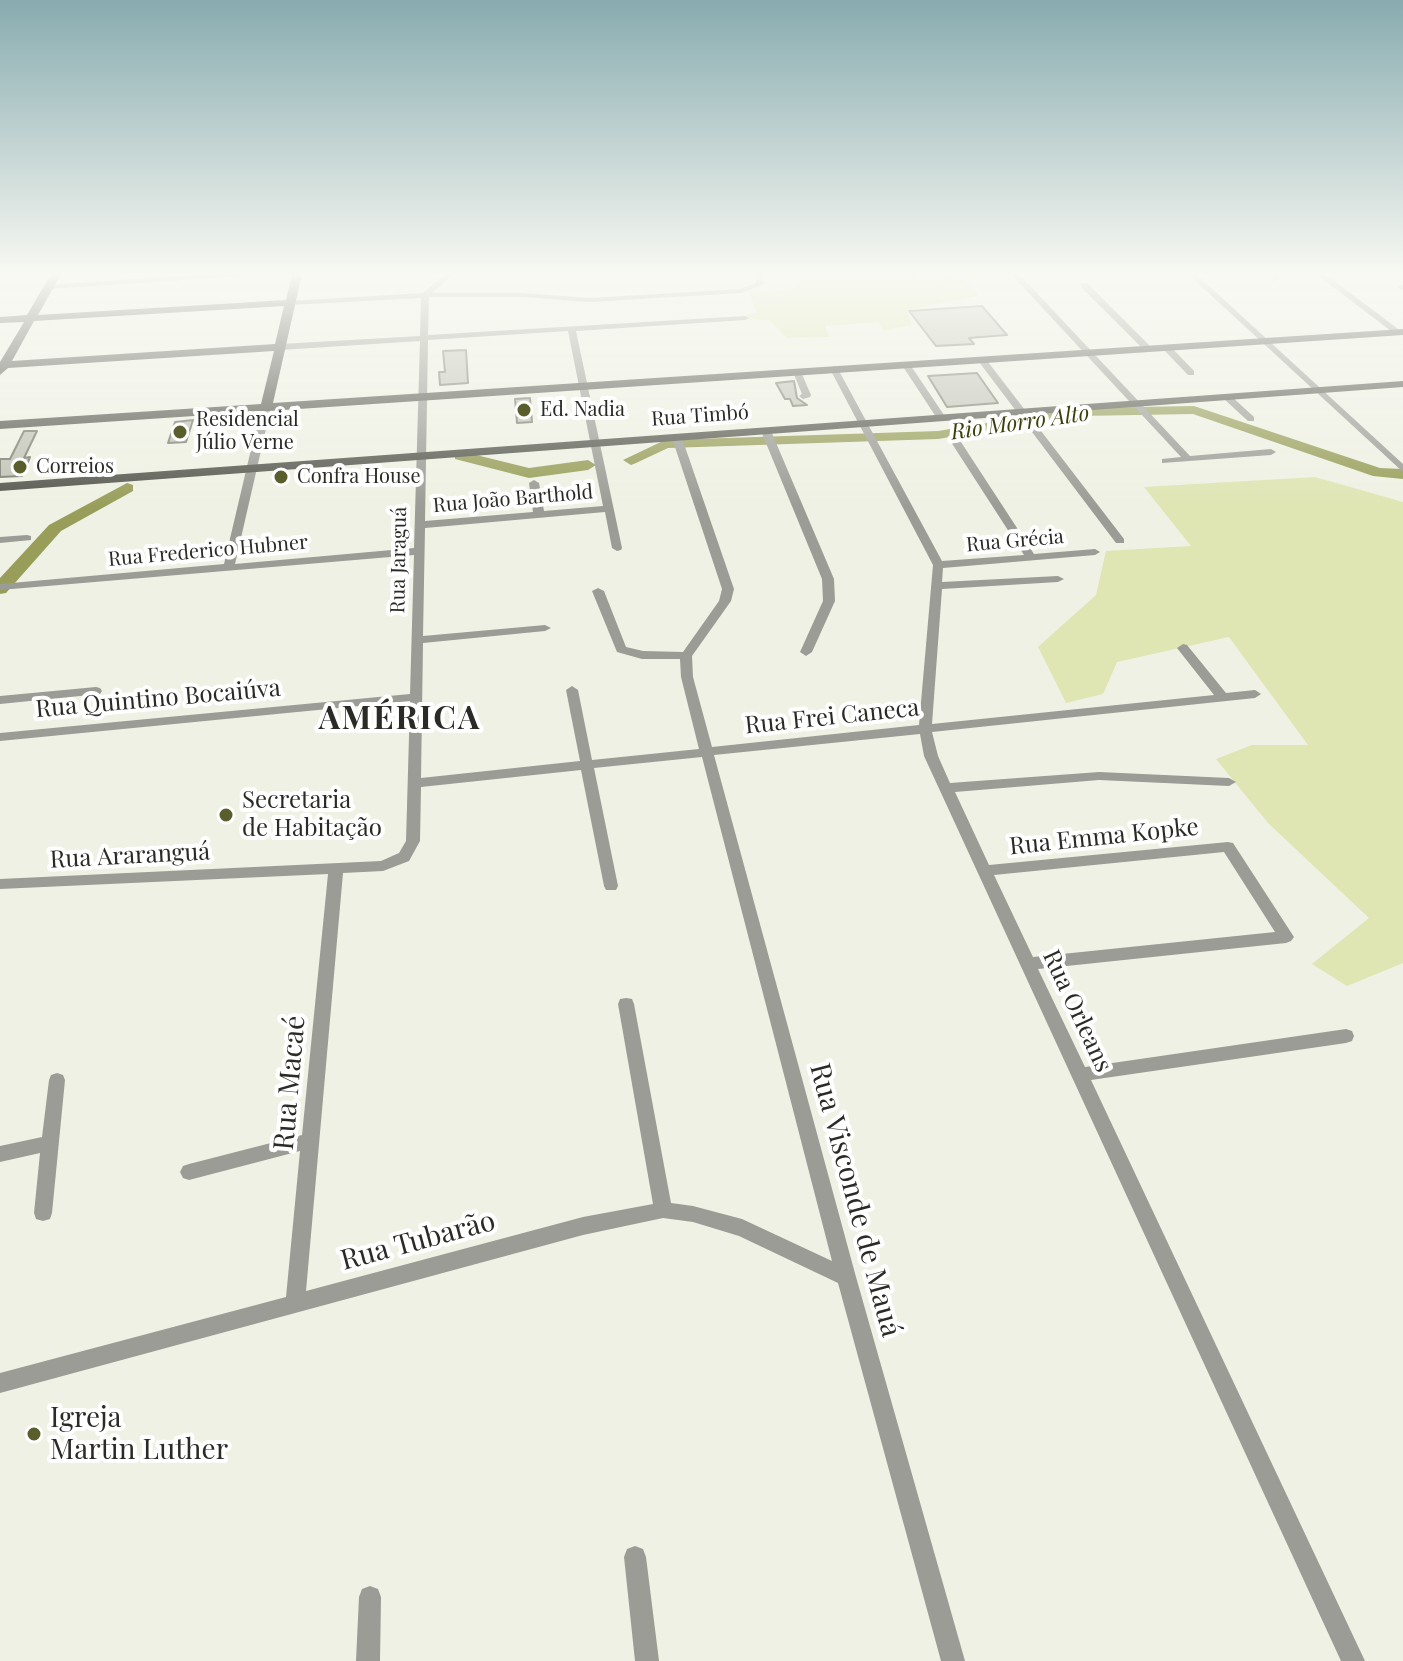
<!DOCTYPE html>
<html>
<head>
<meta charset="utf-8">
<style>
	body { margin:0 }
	canvas { display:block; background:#eff1e4 }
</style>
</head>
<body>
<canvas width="1403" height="1661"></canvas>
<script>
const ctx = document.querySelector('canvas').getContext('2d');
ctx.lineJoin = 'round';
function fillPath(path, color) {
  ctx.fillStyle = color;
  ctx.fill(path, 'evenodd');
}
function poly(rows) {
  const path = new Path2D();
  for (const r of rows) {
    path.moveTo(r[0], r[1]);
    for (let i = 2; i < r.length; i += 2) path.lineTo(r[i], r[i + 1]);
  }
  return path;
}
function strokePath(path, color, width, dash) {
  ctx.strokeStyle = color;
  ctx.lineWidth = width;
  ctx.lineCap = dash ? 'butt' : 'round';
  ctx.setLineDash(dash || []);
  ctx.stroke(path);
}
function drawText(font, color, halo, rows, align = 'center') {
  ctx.font = font + ' "Playfair Display",serif';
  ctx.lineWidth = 8;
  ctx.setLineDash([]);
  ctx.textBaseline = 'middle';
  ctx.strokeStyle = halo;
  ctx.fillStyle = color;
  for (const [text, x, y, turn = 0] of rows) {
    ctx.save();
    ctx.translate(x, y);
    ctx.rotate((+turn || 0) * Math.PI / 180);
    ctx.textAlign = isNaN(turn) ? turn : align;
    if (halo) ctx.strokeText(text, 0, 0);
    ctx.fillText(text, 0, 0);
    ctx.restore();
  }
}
const green = poly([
	[797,274,917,274,917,279,943,281,946,274,959,274,979,296,907,310,912,325,884,330,878,322,825,326,829,337,787,338,770,320,747,319,746,315,757,314,749,293,794,289,801,278],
	[1315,477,1403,502,1403,963,1347,986,1312,964,1369,918,1268,823,1216,759,1252,745,1308,745,1229,637,1117,662,1103,694,1066,703,1038,647,1096,595,1106,551,1191,546,1144,487]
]);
const river = poly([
	[1194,406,1380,468,1403,469,1403,479,1373,476,1193,414,1079,416,938,439,668,448,636,463,631,465,623,460,665,440,938,431,1079,408,1194,406],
	[460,451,529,468,588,460,596,465,588,470,529,478,455,459,455,453,460,451],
	[127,483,133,485,133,491,61,531,6,593,0,594,0,578,49,525,127,483]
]);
const building = poly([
	[982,306,1007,335,969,338,974,344,936,346,909,311,982,306],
	[466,350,468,383,440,385,439,372,445,372,443,351,466,350],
	[977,373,998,403,947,407,928,376,977,373],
	[794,381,797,398,807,405,793,406,790,399,785,399,776,383,794,381],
	[530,398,532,422,517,423,515,399,530,398],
	[193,420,186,442,168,443,175,422,193,420],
	[24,431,37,431,24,458,30,457,22,476,0,477,0,459,10,459,24,431]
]);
const minor = poly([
	[208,274,247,274,243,276,49,289,45,287,49,285,208,274],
	[445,274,454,274,432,293,523,293,590,298,740,289,756,283,755,274,763,274,764,284,741,293,590,302,523,297,429,297,428,335,745,316,749,318,745,320,576,331,622,548,621,550,617,551,612,548,605,512,425,528,423,636,545,625,551,628,545,631,423,643,421,778,580,761,566,690,572,686,578,690,592,760,699,749,681,677,680,659,642,659,617,652,592,591,598,588,604,591,626,647,643,651,683,652,719,601,722,589,672,438,677,435,682,438,734,589,731,601,692,656,693,677,712,747,919,725,933,565,830,369,834,366,838,369,942,561,1024,555,949,439,954,436,959,439,1034,554,1095,549,1100,552,1095,555,943,568,942,582,1058,576,1064,579,1058,582,942,589,932,724,1214,695,1177,648,1183,644,1187,645,1226,693,1255,690,1261,694,1255,698,932,732,938,756,950,783,1099,772,1229,778,1236,782,1229,786,1099,780,955,792,989,865,1228,842,1233,843,1294,937,1291,941,1286,943,1038,969,1085,1067,1346,1029,1352,1031,1354,1036,1352,1041,1346,1043,1091,1080,1365,1661,1341,1661,924,756,920,734,714,755,856,1277,965,1661,941,1661,838,1283,739,1236,693,1222,663,1218,583,1235,0,1393,0,1373,286,1297,300,1151,189,1180,183,1178,180,1172,183,1166,189,1164,302,1135,328,874,0,889,0,879,381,861,399,853,406,841,410,701,0,741,0,733,410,694,414,555,0,590,0,584,224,564,261,407,266,404,271,407,235,564,414,548,420,341,280,350,276,347,280,344,420,336,421,298,290,305,286,303,290,301,423,293,445,274],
	[568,331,603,506,544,511,539,483,534,480,529,483,533,512,425,521,428,340,568,331],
	[702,757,832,1261,742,1219,693,1206,671,1203,634,1004,632,999,626,998,620,999,618,1004,653,1204,583,1217,306,1291,343,873,383,871,409,861,420,841,421,787,581,770,604,886,606,890,616,890,618,886,594,768,702,757],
	[1224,852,1275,932,1033,957,994,875,1224,852],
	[1011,274,1019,274,1190,456,1271,449,1276,452,1271,455,1162,463,1162,459,1181,457,1011,274],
	[1188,274,1196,274,1403,464,1403,472,1188,274],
	[1266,274,1275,274,1280,279,1273,281,1266,274],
	[1316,274,1325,274,1402,332,1395,334,1316,274],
	[1081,283,1087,283,1151,347,1151,351,1145,351,1081,287,1081,283],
	[1401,285,1403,285,1403,290,1397,287,1401,285],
	[1163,345,1169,345,1194,371,1194,375,1188,375,1163,349,1163,345],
	[979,358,985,358,1124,539,1124,543,1116,543,979,362,979,358],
	[903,363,909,363,946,418,944,420,938,420,902,365,903,363],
	[794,370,801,372,811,395,810,397,803,399,799,396,802,394,793,372,794,370],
	[1224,395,1230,395,1254,417,1254,421,1248,421,1224,399,1224,395],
	[766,428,771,431,834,579,835,601,812,652,806,656,800,652,823,601,822,579,761,431,766,428],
	[27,535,31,536,31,540,0,543,0,537,27,535],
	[96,687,100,688,102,691,100,694,0,704,0,696,96,687],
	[57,1073,63,1075,65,1080,52,1213,50,1219,43,1221,36,1219,34,1213,40,1153,0,1162,0,1146,42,1137,49,1080,51,1075,57,1073],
	[635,1546,643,1549,646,1557,659,1661,635,1661,624,1557,627,1549,635,1546],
	[370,1586,378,1589,381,1597,380,1661,356,1661,359,1597,362,1589,370,1586]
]);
const major = poly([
	[51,274,61,274,38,315,286,300,292,274,302,274,273,403,1403,329,1403,335,0,429,0,421,261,404,274,351,8,368,0,375,0,362,24,322,0,323,0,317,27,315,51,274],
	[284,306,275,344,12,361,34,321,284,306],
	[1403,381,1403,387,0,491,0,483,1403,381]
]);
const markers = [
	[524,410,8,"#5a5e2c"],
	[180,432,8,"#5a5e2c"],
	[20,467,8,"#5a5e2c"],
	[281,477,8,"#5a5e2c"],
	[226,815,8,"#5a5e2c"],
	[34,1434,8,"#5a5e2c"]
];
const farPoinames = [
	["Ed. Nadia",540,410],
	["Residencial",196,420],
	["Júlio Verne",196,443],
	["Correios",36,467],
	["Confra House",297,477]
];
const farStreetnames = [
	["Rua Timbó",700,416,-4],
	["Rua João Barthold",513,499,-5],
	["Rua Grécia",1015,541,-5],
	["Rua Frederico Hubner",208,551,-5],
	["Rua Jaraguá",399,560,-89]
];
const farWaternames = [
	["Rio Morro Alto",1020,423,-8]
];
const streetNames = [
	["Rua Quintino Bocaiúva",158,699,-5],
	["Rua Frei Caneca",832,717,-6],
	["Rua Emma Kopke",1104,837,-6],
	["Rua Araranguá",130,856,-3],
	["Rua Orleans",1077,1011,65]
];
const poiNames = [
	["Secretaria",242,801],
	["de Habitação",242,829]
];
const nearStreetnames = [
	["Rua Macaé",290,1083,-85],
	["Rua Visconde de Mauá",855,1200,75],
	["Rua Tubarão",418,1241,-15]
];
const nearPoinames = [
	["Igreja",50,1418],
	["Martin Luther",50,1450]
];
const districtNames = [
	["AMÉRICA",400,719]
];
fillPath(green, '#dfe5b3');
fillPath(river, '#989e5a');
fillPath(building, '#c1c3b6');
strokePath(building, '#7c7e72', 2);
fillPath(minor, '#9b9c96');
fillPath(major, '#57584f');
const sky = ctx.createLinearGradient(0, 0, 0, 507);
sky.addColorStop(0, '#88abaf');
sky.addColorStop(0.54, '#f8f9f3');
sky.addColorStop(1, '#f8f9f300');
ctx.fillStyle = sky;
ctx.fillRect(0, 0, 1403, 507);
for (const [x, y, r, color] of markers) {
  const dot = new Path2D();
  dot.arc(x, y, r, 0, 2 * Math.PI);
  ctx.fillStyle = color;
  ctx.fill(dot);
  strokePath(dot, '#fff', 3);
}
drawText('20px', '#2a2b26', '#fff', farPoinames, 'left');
drawText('20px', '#2a2b26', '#fff', farStreetnames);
drawText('italic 22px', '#3b3f08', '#fff', farWaternames);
drawText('24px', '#2a2b26', '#fff', streetNames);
drawText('24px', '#2a2b26', '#fff', poiNames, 'left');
drawText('28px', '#2a2b26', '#fff', nearStreetnames);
drawText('28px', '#2a2b26', '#fff', nearPoinames, 'left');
ctx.letterSpacing = '2px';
drawText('bold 32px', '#2a2b26', '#fff', districtNames);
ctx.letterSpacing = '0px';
</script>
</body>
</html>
